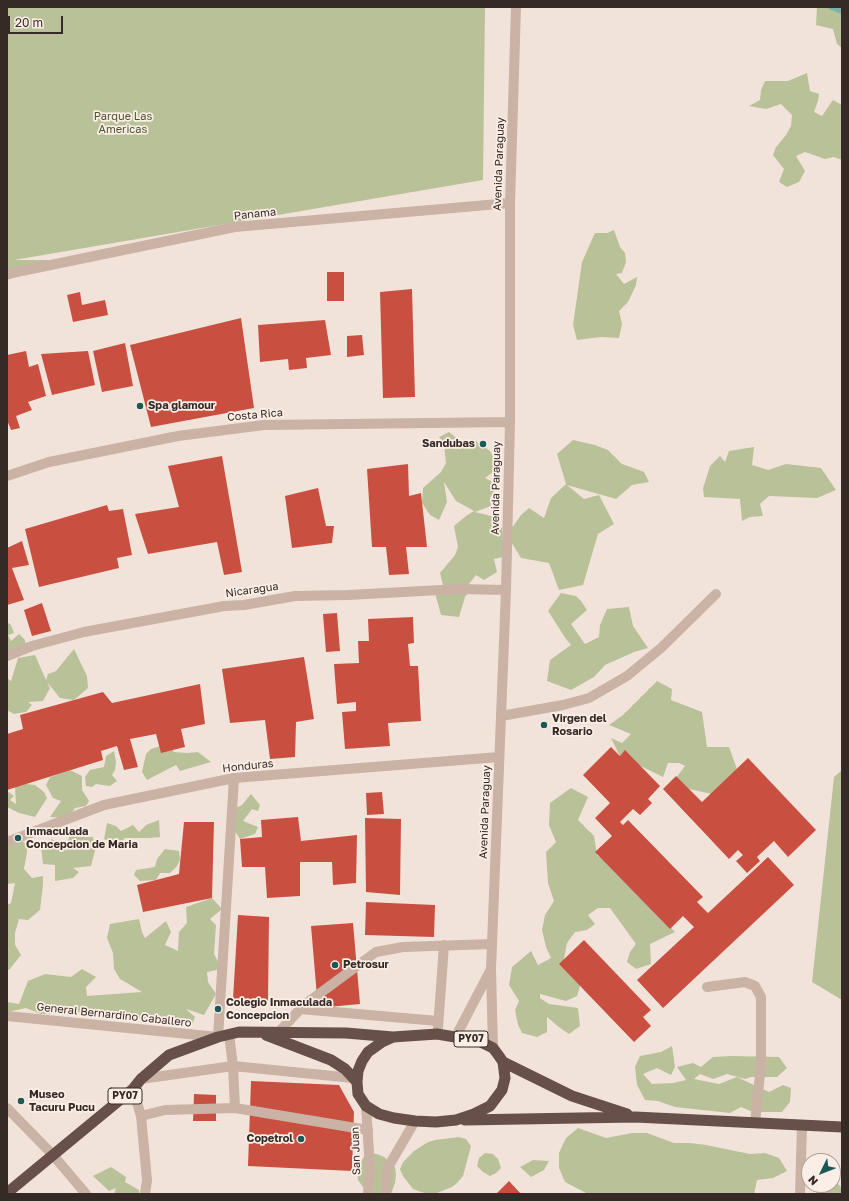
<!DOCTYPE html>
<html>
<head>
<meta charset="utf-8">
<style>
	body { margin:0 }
	#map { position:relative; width:849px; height:1201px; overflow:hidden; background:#f2e3da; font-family:"Golos Text",sans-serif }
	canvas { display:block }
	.frame { position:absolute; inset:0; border:8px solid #362a27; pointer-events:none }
	.north { position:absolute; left:801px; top:1153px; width:40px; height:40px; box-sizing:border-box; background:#faeee6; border:1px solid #aca09a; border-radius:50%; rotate:227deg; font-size:11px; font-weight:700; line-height:16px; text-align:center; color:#362a27 }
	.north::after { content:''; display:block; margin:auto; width:14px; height:18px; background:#1b5955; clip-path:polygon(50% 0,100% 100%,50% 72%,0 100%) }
	.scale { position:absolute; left:8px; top:16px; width:55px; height:18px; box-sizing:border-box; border:2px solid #362a27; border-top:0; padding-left:5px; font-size:12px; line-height:14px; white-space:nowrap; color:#362a27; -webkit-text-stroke:3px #faeee6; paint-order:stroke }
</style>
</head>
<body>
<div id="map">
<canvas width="849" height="1201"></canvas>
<div class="frame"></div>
<div class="north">N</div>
<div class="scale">20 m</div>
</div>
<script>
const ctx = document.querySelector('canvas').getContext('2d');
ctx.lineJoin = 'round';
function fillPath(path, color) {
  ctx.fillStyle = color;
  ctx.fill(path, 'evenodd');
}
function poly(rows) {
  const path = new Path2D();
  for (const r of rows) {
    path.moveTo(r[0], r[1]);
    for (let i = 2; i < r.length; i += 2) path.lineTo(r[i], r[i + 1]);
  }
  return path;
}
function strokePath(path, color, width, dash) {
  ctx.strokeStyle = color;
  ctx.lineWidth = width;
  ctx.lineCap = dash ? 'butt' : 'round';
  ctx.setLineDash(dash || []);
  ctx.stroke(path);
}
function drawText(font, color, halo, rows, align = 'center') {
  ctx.font = font + ' "Golos Text",sans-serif';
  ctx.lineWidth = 3.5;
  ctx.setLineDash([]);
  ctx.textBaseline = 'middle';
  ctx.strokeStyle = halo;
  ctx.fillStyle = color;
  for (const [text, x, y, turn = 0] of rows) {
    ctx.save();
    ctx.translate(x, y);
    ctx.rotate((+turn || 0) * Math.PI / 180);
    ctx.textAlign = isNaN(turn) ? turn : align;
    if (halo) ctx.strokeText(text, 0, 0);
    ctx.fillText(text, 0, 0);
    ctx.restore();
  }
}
const green = poly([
	[7,7,485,7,483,180,14,260,50,260,37,270,7,280],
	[817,7,842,7,842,48,837,44,833,29,816,25],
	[807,73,810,91,819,94,818,101,814,112,822,116,833,100,842,105,842,160,834,157,825,159,805,152,796,156,805,171,799,182,787,187,779,182,784,169,773,155,776,147,786,135,791,126,792,115,781,104,766,109,749,106,760,100,761,90,765,81,788,81],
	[614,230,620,247,625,253,626,262,622,273,616,274,624,284,637,277,636,285,628,302,619,311,622,324,619,338,601,337,577,340,573,325,582,262,595,233,607,233],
	[449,432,464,444,473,439,490,451,498,466,493,472,485,478,491,481,494,491,490,498,491,506,475,512,495,517,502,529,503,557,494,559,497,572,484,580,476,575,469,584,473,586,465,597,459,617,441,615,435,593,443,585,440,573,455,555,458,547,454,526,466,516,474,511,456,501,444,482,447,502,439,520,430,515,422,503,423,488,441,472,446,463,444,445,439,437],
	[573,440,595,445,608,450,622,464,644,472,649,482,632,485,616,499,567,485,584,499,599,495,614,524,598,534,583,585,559,590,549,563,521,558,507,535,521,515,529,508,544,518,551,498,566,484,557,454],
	[754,447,752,465,768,470,786,464,821,468,836,490,817,498,769,496,760,504,763,516,750,517,742,521,740,499,704,497,703,488,710,466,720,456,725,462,729,451],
	[561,593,576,596,581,601,587,610,571,624,585,644,599,637,600,625,607,609,629,607,633,626,648,648,634,652,605,665,594,677,571,690,547,681,550,660,571,645,566,639,548,611],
	[7,622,11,625,14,633,8,635,11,641,19,634,25,640,26,650,15,647,7,657],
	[74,649,87,676,88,688,74,700,60,698,47,682,50,688,43,701,28,702,32,705,26,712,14,714,7,710,7,678,11,681,18,658,35,655,46,680,48,674,56,671],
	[657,681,672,689,671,700,702,712,707,747,729,747,737,769,721,796,689,789,676,778,685,766,679,763,668,763,663,777,620,756,611,738,622,743,631,734,609,725,623,715],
	[167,744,174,752,187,753,198,752,211,762,180,771,176,765,147,780,142,772,146,754,151,749],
	[114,751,116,762,115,770,112,775,117,781,110,786,96,784,92,787,86,786,85,777,90,770,104,767,106,756],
	[70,770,82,776,82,790,89,801,86,806,75,808,68,818,50,817,61,801,53,798,46,785,50,777],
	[842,770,842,1000,812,982,834,777],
	[26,784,35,785,44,792,47,798,35,817,19,813,7,807,7,791,14,796,10,800,16,804,15,787],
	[571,788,588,797,578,820,594,836,597,855,613,866,675,932,650,944,651,964,636,969,627,962,630,952,636,944,610,908,598,908,588,915,595,924,587,930,575,932,567,943,564,959,580,986,577,996,566,1001,540,994,540,998,549,1004,578,1008,580,1026,569,1034,560,1028,547,1017,547,1032,537,1037,522,1033,518,1025,515,1010,519,1001,509,985,512,967,531,951,538,965,551,958,546,947,542,930,545,915,554,901,548,883,546,852,556,842,549,825,550,803],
	[251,794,260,805,258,811,252,809,243,821,258,827,255,834,240,839,231,825,232,810,242,805],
	[159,820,160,837,149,838,125,838,122,841,113,843,104,839,107,823,116,826,121,831,133,825,139,832,146,825],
	[69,836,93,837,95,851,91,866,73,868,79,872,73,878,55,881,55,865,43,864,41,846,52,839,67,851],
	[18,838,27,845,27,852,24,869,32,878,43,876,43,885,40,910,28,920,19,919,15,933,15,945,21,955,9,970,7,969,7,905,11,903,15,883,7,884,7,844],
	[165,849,179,851,180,860,177,866,170,873,160,873,156,880,140,881,134,875,136,870,155,867,157,859],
	[212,898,222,909,210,919,216,925,214,954,222,969,207,972,208,982,216,994,204,1015,186,1009,195,1017,192,1025,172,1022,153,1021,124,1016,106,1018,77,1012,41,1014,26,1008,7,1012,7,1002,19,1004,28,981,45,974,71,977,82,969,96,977,86,987,87,996,142,992,120,979,114,969,113,953,107,938,110,924,139,919,142,932,145,938,166,921,171,932,165,945,178,951,179,932,187,923,186,907],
	[672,1046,675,1067,671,1075,657,1068,643,1074,652,1084,673,1083,686,1080,677,1067,693,1063,701,1067,713,1057,731,1056,779,1057,787,1068,777,1077,751,1077,745,1079,727,1074,713,1079,700,1074,694,1079,719,1084,737,1077,769,1092,783,1085,791,1088,790,1102,782,1112,753,1112,741,1107,730,1113,675,1107,658,1101,645,1100,637,1085,635,1067,640,1056,661,1052],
	[578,1128,606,1138,632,1133,647,1133,674,1143,690,1143,706,1145,750,1154,765,1153,779,1158,787,1171,773,1178,757,1180,754,1194,588,1194,565,1182,559,1168,559,1153,566,1138],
	[459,1137,466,1139,471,1146,463,1176,457,1183,452,1187,437,1193,429,1194,421,1192,413,1189,403,1176,400,1169,403,1162,414,1151,428,1142,435,1140],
	[370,1153,377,1154,384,1157,395,1167,396,1175,395,1183,391,1194,368,1194,358,1180,357,1172,359,1164,364,1157],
	[485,1153,493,1154,498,1159,501,1168,496,1173,490,1176,483,1172,477,1166,479,1158],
	[533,1160,549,1161,544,1170,531,1177,520,1167],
	[111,1167,126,1177,125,1182,139,1190,139,1194,114,1194,116,1188,109,1191,93,1176],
	[837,1183,842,1188,842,1194,816,1194,816,1190,824,1185,833,1185,833,1184]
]);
const stream = poly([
	[831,7,842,11]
]);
const building = poly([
	[327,272,344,272,344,301,327,301],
	[412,289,415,397,383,398,380,292],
	[80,292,82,305,105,300,108,315,73,322,67,295],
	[241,318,254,408,151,427,130,345],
	[325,320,331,355,306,358,307,368,289,370,288,359,260,362,258,325],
	[362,335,364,355,347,357,347,336],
	[125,343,133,386,102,392,93,351],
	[26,351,29,367,38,364,46,396,28,402,32,410,16,416,20,428,11,430,7,420,7,355],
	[88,351,95,385,52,395,41,354],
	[222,456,242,572,224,575,217,542,148,554,135,514,179,507,168,466],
	[408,464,409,496,421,493,427,547,406,547,409,574,389,575,386,547,372,547,367,469],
	[318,488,326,526,334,526,332,543,292,548,285,496],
	[107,505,109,511,123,509,132,555,117,558,119,568,39,587,25,529],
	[22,541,29,565,12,568,24,600,7,605,7,548],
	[42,603,51,631,32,636,24,610],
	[337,613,340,651,326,652,323,614],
	[413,617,414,643,408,644,410,666,418,666,421,721,388,723,390,746,345,749,342,712,356,711,356,702,337,704,334,664,359,663,358,641,369,641,368,619],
	[304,657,314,719,296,722,295,757,270,759,265,720,230,723,222,669],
	[200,684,205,724,181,729,185,747,161,753,156,734,130,739,138,767,124,770,117,746,101,751,103,760,7,790,7,734,23,729,20,715,103,692,112,703],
	[611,747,620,756,625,750,660,786,648,799,652,803,640,815,633,809,620,822,623,825,628,820,703,897,697,902,708,913,768,857,794,885,663,1008,637,980,694,927,683,916,670,929,595,852,612,836,595,818,610,803,583,775],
	[748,758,816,830,788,857,774,841,757,857,760,861,747,873,736,861,743,855,738,850,729,859,663,789,676,776,702,802],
	[382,792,384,814,367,815,366,793],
	[298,817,301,841,357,835,356,883,333,885,332,862,300,862,300,896,267,898,265,867,242,867,240,839,262,837,261,820],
	[365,818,401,819,400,895,366,892],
	[184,822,214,822,212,898,143,912,137,885,179,874],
	[366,902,435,905,434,937,365,935],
	[238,915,269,917,268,1001,233,999],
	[353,923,360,1004,318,1008,311,926],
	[584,940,651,1010,643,1017,651,1026,634,1042,559,964],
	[251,1081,339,1085,354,1112,352,1171,248,1166],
	[194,1094,216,1095,216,1121,193,1121],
	[509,1181,521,1194,496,1194]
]);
const service = poly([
	[501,716,563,705,589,698,627,676,661,648,716,594],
	[707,987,745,982,755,986,761,997,761,1064,755,1123],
	[300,1009,438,1021],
	[438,1028,444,945],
	[278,1033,304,1005,376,952,403,947,492,944],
	[141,1079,233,1066,353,1078],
	[133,1089,141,1116,147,1180,145,1194],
	[235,1108,368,1130],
	[141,1116,165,1110,235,1108,233,1066,229,1034]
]);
const minor = poly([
	[7,274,235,227,510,203],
	[7,476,49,462,178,436,264,425,510,422],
	[7,656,32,646,84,632,224,606,244,605,295,596,348,595,459,589,506,590],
	[7,842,104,805,234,778,499,757],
	[7,1016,218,1037,234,778],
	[456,1036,490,971],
	[493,1048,491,969,506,590,510,422,510,203,516,7],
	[7,1108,53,1155,86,1194],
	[800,1194,802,1125]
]);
const tertiary = poly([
	[366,1106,370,1169,368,1194],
	[386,1194,387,1169,415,1121]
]);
const trunk = poly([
	[437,1034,479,1041,493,1048,499,1056,503,1062,505,1078,502,1090,490,1106,474,1114,456,1120,436,1122,415,1121,394,1118,379,1114,366,1106,358,1094,357,1082,358,1071,362,1061,368,1052,382,1042,393,1037,437,1034],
	[266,1035,331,1060,345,1069,357,1082],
	[503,1062,572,1096,627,1114],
	[465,1120,635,1117,842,1127],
	[7,1193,133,1089,141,1079,169,1055,218,1037,239,1032,346,1033,393,1037]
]);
const markers = [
	[140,406,4,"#1b5955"],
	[483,444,4,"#1b5955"],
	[544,725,4,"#1b5955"],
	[18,838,4,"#1b5955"],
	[335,965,4,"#1b5955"],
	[218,1009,4,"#1b5955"],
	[21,1101,4,"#1b5955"],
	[301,1139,4,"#1b5955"]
];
const shields = [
	[471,1039,34],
	[125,1096,34]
];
const shieldNames = [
	["PY07",471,1039],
	["PY07",125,1096]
];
const parkNames = [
	["Parque Las",123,117],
	["Americas",123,130]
];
const streetNames = [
	["Avenida Paraguay",499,164,-88],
	["Panama",255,214,-6],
	["Costa Rica",255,415,-5],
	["Avenida Paraguay",496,488,-89],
	["Nicaragua",252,590,-8],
	["Honduras",248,766,-6],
	["Avenida Paraguay",485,812,-88],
	["General Bernardino Caballero",114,1015,6],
	["San Juan",356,1151,-92]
];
const poiNames = [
	["Spa glamour",148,406],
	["Sandubas",475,444,"right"],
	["Virgen del",552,719],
	["Rosario",552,732],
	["Inmaculada",26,832],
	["Concepcion de Maria",26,845],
	["Petrosur",343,965],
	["Colegio Inmaculada",226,1003],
	["Concepcion",226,1016],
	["Museo",29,1095],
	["Tacuru Pucu",29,1108],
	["Copetrol",293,1139,"right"]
];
fillPath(green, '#b9c199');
strokePath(stream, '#78b0ab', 5.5);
fillPath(building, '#c95041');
strokePath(service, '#cab2a5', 10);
strokePath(minor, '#cab2a5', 10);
strokePath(tertiary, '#cab2a5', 10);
strokePath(trunk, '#68504a', 11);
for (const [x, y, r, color] of markers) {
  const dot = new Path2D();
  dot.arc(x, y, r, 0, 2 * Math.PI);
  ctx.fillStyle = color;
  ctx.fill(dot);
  strokePath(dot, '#faeee6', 1.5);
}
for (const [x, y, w] of shields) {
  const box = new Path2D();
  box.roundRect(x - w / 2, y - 8, w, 16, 3);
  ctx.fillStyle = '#faeee6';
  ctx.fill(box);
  strokePath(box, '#362a27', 1);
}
drawText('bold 10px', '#362a27', null, shieldNames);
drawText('11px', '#4b552a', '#faeee6', parkNames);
drawText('11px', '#362a27', '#faeee6', streetNames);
drawText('bold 11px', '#362a27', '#faeee6', poiNames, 'left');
</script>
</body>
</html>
